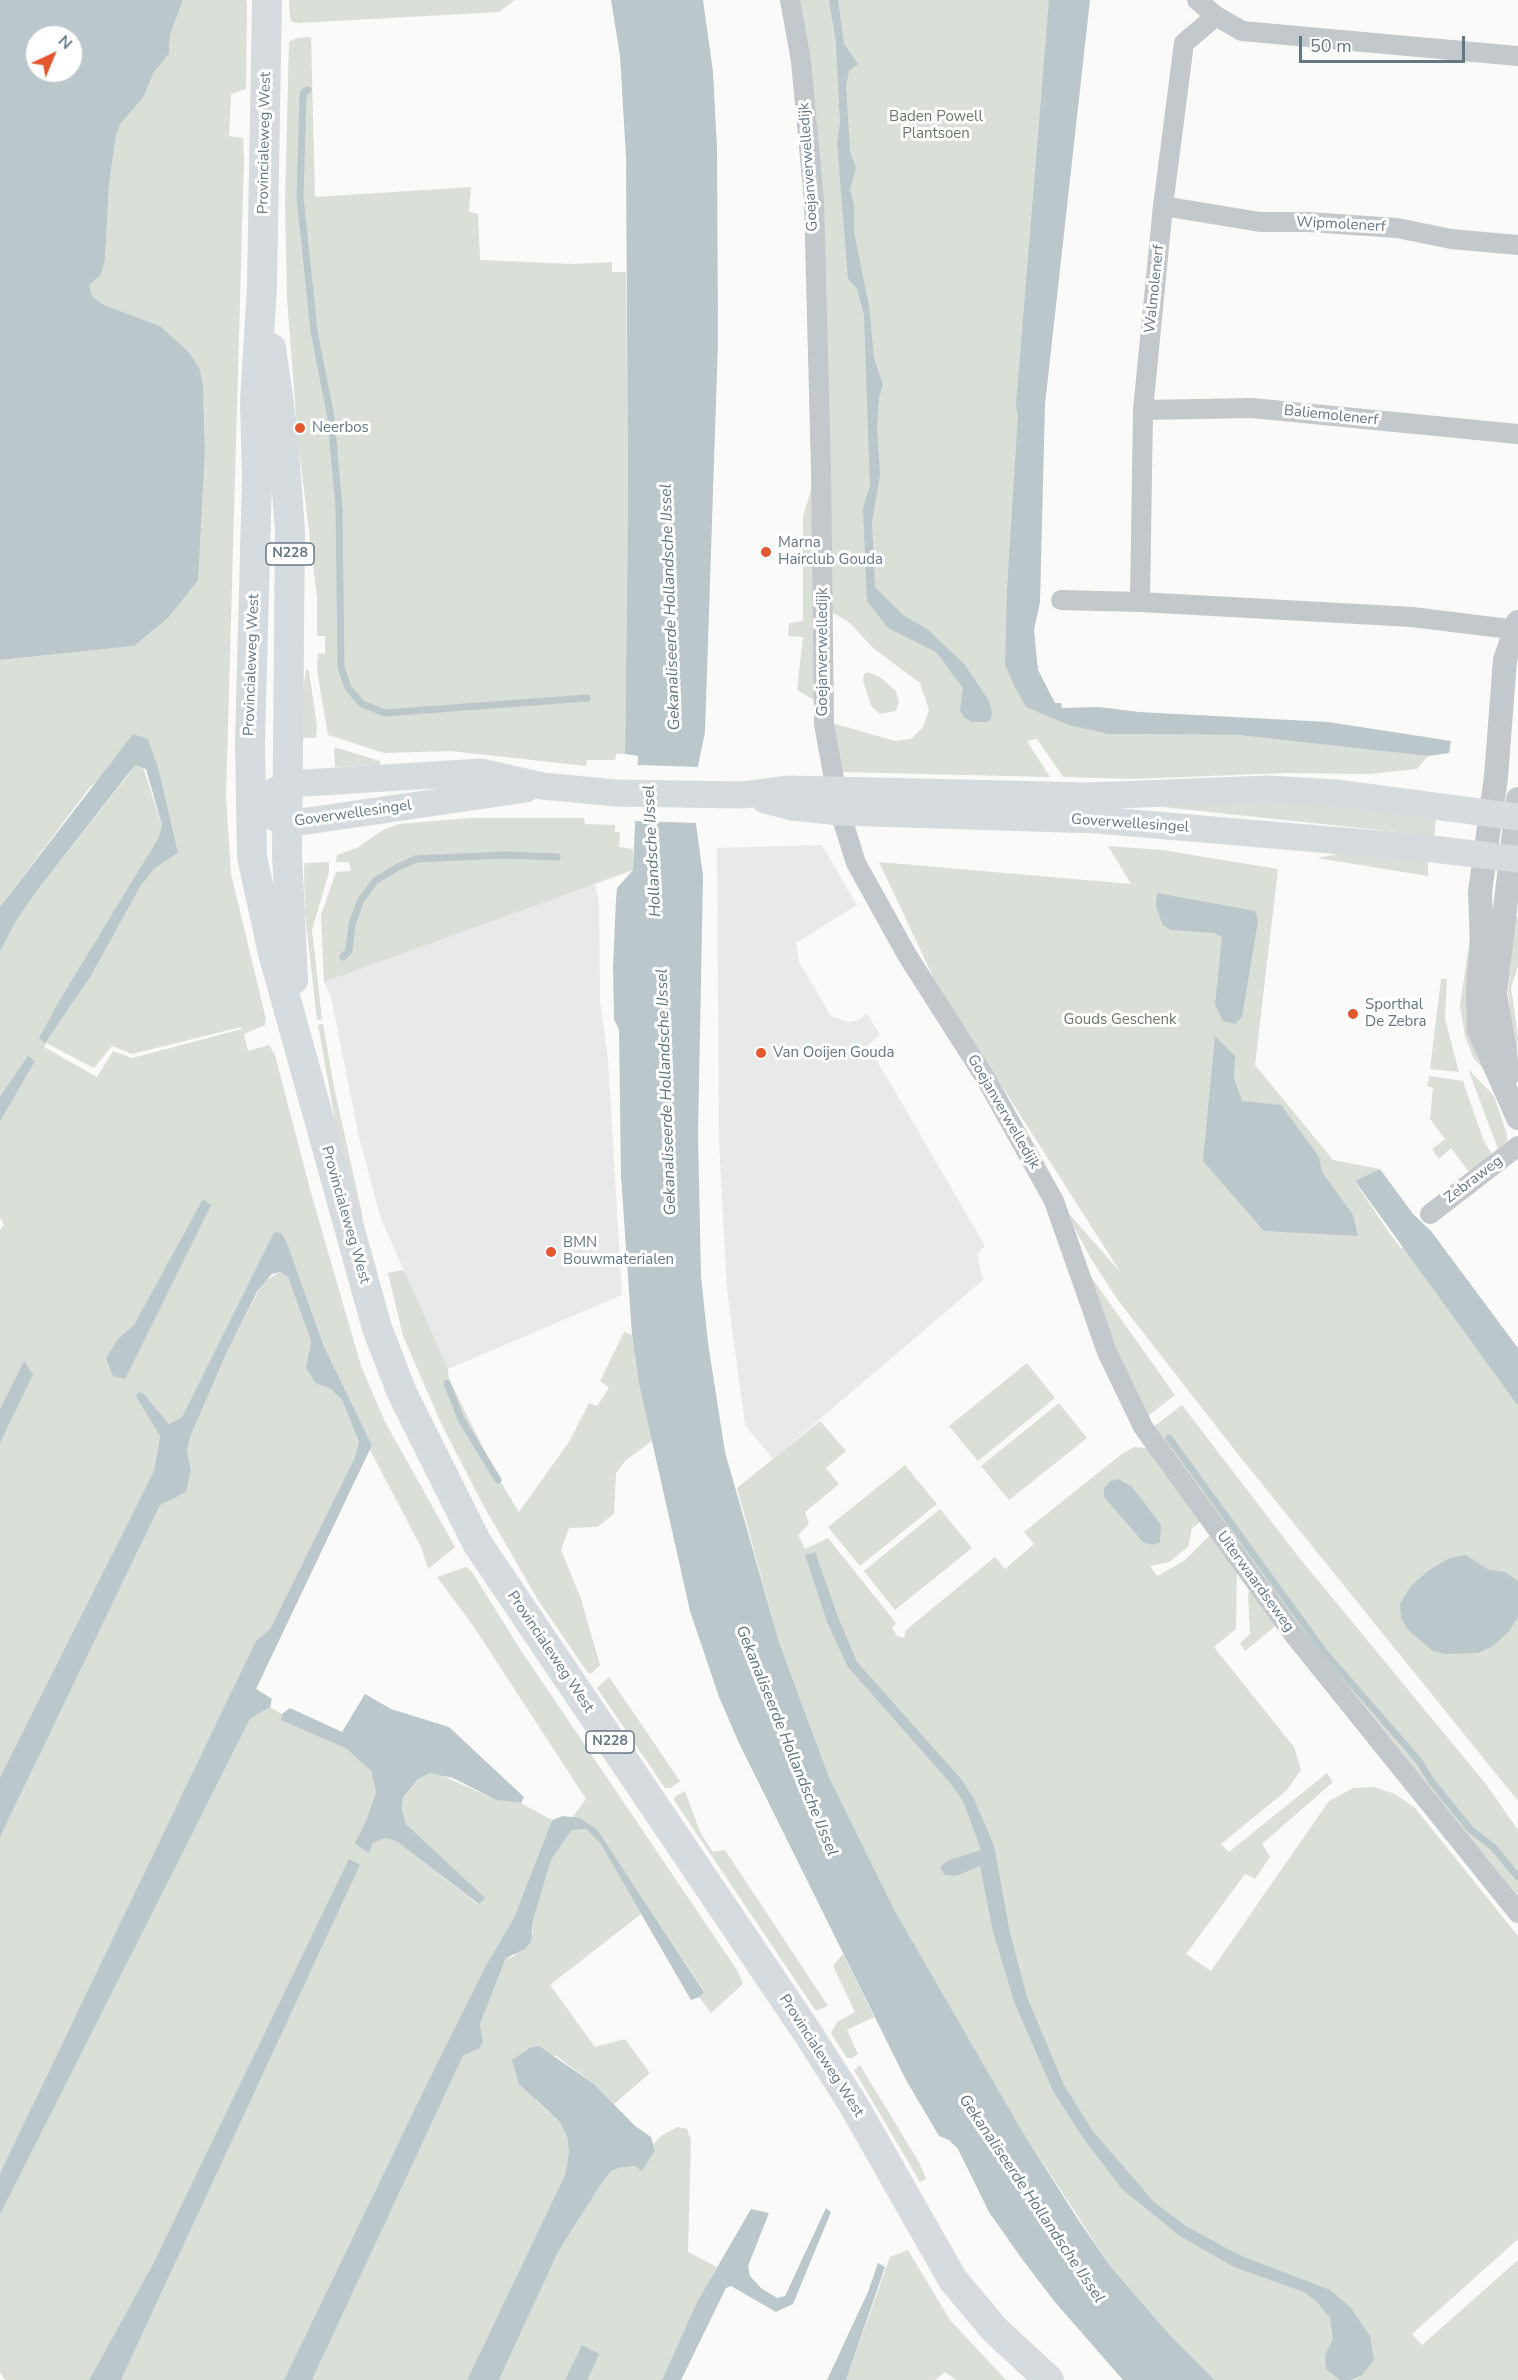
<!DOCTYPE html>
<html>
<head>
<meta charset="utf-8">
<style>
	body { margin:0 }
	#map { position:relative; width:1518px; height:2380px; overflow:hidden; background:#fafaf8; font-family:"Nunito Sans",sans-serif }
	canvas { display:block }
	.north { position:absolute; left:24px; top:24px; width:60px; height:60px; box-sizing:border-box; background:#fff; border:2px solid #c1c8cd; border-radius:50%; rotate:44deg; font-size:16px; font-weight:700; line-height:24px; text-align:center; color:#657683 }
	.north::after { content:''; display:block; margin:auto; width:21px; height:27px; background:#e4572e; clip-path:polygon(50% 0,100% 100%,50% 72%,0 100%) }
	.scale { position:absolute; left:1299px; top:36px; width:166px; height:27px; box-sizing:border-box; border:3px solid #657683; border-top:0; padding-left:8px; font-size:18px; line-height:21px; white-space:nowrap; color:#657683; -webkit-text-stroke:4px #fff; paint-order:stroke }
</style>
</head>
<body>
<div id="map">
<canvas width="1518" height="2380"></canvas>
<div class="north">N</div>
<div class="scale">50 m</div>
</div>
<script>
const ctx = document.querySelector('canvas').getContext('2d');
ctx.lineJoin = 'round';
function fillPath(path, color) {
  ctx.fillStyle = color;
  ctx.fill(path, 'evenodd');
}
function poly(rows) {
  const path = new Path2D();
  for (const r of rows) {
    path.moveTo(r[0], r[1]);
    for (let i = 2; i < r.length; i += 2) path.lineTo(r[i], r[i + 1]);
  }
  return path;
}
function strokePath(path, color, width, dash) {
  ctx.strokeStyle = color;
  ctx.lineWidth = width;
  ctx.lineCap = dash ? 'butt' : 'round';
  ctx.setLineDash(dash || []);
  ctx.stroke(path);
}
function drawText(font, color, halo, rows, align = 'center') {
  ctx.font = font + ' "Nunito Sans",sans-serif';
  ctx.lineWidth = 6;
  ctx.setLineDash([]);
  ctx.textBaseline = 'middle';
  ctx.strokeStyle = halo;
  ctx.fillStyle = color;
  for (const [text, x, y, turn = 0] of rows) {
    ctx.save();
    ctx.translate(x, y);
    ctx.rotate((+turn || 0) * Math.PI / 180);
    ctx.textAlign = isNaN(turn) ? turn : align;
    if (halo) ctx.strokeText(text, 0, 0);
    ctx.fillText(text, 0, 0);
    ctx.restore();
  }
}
const built = poly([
	[822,845,857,905,796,943,799,962,831,1016,848,1022,859,1020,867,1013,880,1035,868,1045,985,1246,977,1254,983,1280,773,1459,745,1425,727,1290,719,1142,717,848],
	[595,883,599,903,600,1000,608,1059,622,1295,448,1369,381,1219,359,1137,331,997,324,982]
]);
const green = poly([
	[183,0,246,0,247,5,246,89,231,94,229,136,243,138,244,159,226,797,231,874,266,1019,265,1025,244,1034,248,1051,269,1045,275,1055,311,1193,361,1366,384,1420,455,1547,428,1569,422,1549,370,1450,372,1445,324,1345,287,1243,274,1232,182,1417,169,1424,144,1394,160,1436,154,1471,0,1777,0,1230,4,1225,0,1217,0,1122,35,1061,28,1057,0,1096,0,952,16,921,39,888,136,765,143,767,162,826,159,837,62,996,45,1042,91,976,141,885,155,868,178,853,159,770,148,739,90,787,0,907,0,660,134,646,168,618,200,496,205,448,204,406,200,370,190,353,160,326,104,305,92,296,89,285,100,276,105,261,109,185,116,135,121,123,143,98,154,72,169,54,170,35],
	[241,1027,242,1029,132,1058,113,1051,97,1077,44,1047,46,1043,94,1068,112,1046,132,1054],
	[289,0,515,0,499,12,298,23,292,22,290,18],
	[797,0,1074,0,1016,603,1045,713,1109,734,1238,735,1428,756,1417,769,1369,774,1286,773,1131,779,1063,777,1037,739,1027,741,1050,777,842,772,832,723,895,741,911,739,923,727,929,710,920,683,873,648,850,623,830,611],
	[311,37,315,197,471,187,469,212,478,214,480,260,574,264,612,262,612,272,626,272,628,504,625,754,616,754,615,760,587,760,586,766,451,751,384,753,328,735,317,671,318,653,325,654,325,636,317,636,317,597,298,441,287,299,285,203,289,42,297,38],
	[811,490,813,493,816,701,797,690,803,637,788,636,789,623,803,621,803,516],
	[306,669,309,671,317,726,316,738,300,738,298,728],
	[868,672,881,678,896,691,899,702,896,711,880,714,871,706,863,680,864,674],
	[334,747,380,761,380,765,335,767],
	[1273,795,1437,811,1434,836,1144,805],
	[469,818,584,818,585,824,615,825,615,832,620,832,619,847,633,849,633,870,324,982,321,915,336,872,351,871,349,862,336,862,337,855,357,848,383,830,399,824],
	[1108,846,1162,850,1278,869,1255,1065,1333,1160,1380,1169,1355,1182,1390,1234,1401,1248,1404,1247,1518,1406,1518,1801,1237,1453,1117,1299,1090,1257,1064,1208,1121,1273,936,983,879,862,1131,884],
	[1355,851,1428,860,1428,876,1317,858],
	[329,862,329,872,312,930,322,1019,317,1020,305,914,304,867,305,863],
	[1469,913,1477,913,1484,1069,1474,1059,1465,1036,1460,1006,1471,930],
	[1515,916,1518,917,1518,966,1511,988,1518,1037,1516,1059,1508,993],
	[1441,979,1447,979,1445,1019,1459,1072,1430,1069],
	[323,1024,334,1087,363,1218,353,1220,318,1025],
	[1468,1069,1494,1096,1507,1134,1507,1141,1498,1149],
	[1429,1076,1463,1081,1483,1139,1492,1155,1469,1172,1451,1148,1439,1159,1432,1149,1445,1139,1430,1119,1433,1088,1427,1086],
	[1084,1267,1175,1395,1145,1418,1130,1397],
	[401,1270,405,1272,448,1369,449,1379,497,1476,519,1512,569,1442,589,1403,597,1406,609,1388,600,1381,624,1332,632,1335,639,1383,653,1440,625,1461,616,1473,614,1514,597,1527,569,1528,561,1550,581,1599,600,1665,592,1673,588,1673,538,1600,482,1503,441,1423,403,1336,388,1273],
	[280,1272,288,1277,311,1341,306,1368,315,1383,331,1389,342,1400,359,1442,355,1457,270,1629,256,1641,0,2173,0,1837,160,1505,171,1497,182,1495,191,1468,187,1452,190,1437,227,1352,263,1282],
	[1027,1363,1055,1398,978,1461,949,1426],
	[1059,1403,1087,1438,1009,1500,981,1466],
	[1182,1405,1297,1555,1485,1783,1518,1830,1518,1902,1318,1656,1152,1428],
	[820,1421,846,1451,826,1468,839,1484,805,1512,809,1524,798,1535,805,1549,828,1538,896,1623,892,1628,897,1636,904,1638,906,1630,995,1557,1005,1569,1034,1544,1024,1532,1123,1453,1135,1447,1145,1448,1156,1454,1203,1520,1192,1528,1188,1547,1169,1562,1150,1566,1157,1576,1184,1561,1212,1533,1237,1567,1236,1629,1214,1647,1294,1747,1301,1770,1286,1791,1221,1844,1229,1852,1327,1773,1333,1782,1262,1844,1270,1857,1255,1879,1245,1874,1186,1954,1211,1971,1329,1801,1353,1788,1374,1787,1395,1794,1415,1808,1518,1936,1518,2239,1412,2334,1422,2345,1518,2260,1518,2380,1215,2380,1168,2333,1111,2267,1022,2131,895,1911,829,1777,779,1642,737,1488],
	[905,1465,937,1504,860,1566,828,1527],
	[940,1509,972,1548,895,1610,864,1571],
	[466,1567,472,1572,520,1649,737,1970,743,1984,711,2013,699,1997,704,1991,597,1829,580,1818,572,1818,586,1799,474,1627,437,1577],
	[1253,1588,1278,1624,1245,1651,1240,1643,1250,1634,1248,1593],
	[609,1677,680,1781,671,1788,665,1788,597,1688],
	[270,1707,282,1714,281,1719,351,1751,371,1771,376,1792,366,1821,369,1852,373,1843,386,1838,396,1841,478,1904,484,1898,406,1824,402,1810,403,1799,418,1779,430,1773,439,1774,496,1800,521,1803,552,1820,546,1836,514,1918,486,1965,435,2067,284,2380,121,2380,360,1865,154,2262,89,2380,5,2380,0,2372,0,2215,250,1719],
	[685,1791,700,1832,713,1852,725,1850,828,2006,816,2011,674,1800,676,1796],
	[579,1828,586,1829,600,1843,641,1914,550,1985,595,2047,625,2039,650,2073,614,2104,594,2084,555,2055,536,2101,560,2122,567,2137,569,2152,565,2175,467,2380,312,2380,463,2056,480,2048,483,2042,480,2024,506,1958,513,1957,533,1933,533,1921,551,1860,572,1830],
	[843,1954,874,2017,847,2030,858,2054,852,2058,847,2058,831,2033,837,2022,855,2012,833,1966],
	[860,2065,920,2164,926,2179,920,2182,854,2070],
	[678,2127,687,2129,691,2140,688,2252,717,2267,697,2302,662,2380,499,2380,558,2252,601,2184,611,2171,618,2168,635,2166,655,2150,654,2143,661,2136],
	[908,2250,950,2320,1006,2380,956,2380,945,2372,935,2380,846,2380,890,2257]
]);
const water = poly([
	[0,0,183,0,170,35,169,54,154,72,143,98,121,123,116,135,109,185,105,261,100,276,89,285,92,296,104,305,160,326,190,353,200,370,203,386,205,448,198,580,168,618,134,646,0,660],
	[36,36,72,36,72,72,36,72],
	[611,0,703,0,713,72,717,148,718,341,705,732,698,766,696,824,703,876,698,1135,701,1276,708,1343,725,1452,779,1642,829,1777,895,1911,1022,2131,1077,2218,1111,2267,1168,2333,1215,2380,1123,2380,1054,2301,1022,2259,989,2212,958,2149,949,2140,939,2136,906,2080,739,1743,719,1697,690,1611,639,1383,632,1335,621,1176,619,1030,614,1019,613,967,616,900,617,888,633,870,638,756,625,754,628,504,626,157,620,56],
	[829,0,838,0,844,44,858,64,849,71,846,86,850,152,856,168,850,189,854,206,854,232,869,306,874,358,883,385,879,397,877,428,880,475,872,522,875,587,903,615,927,629,964,664,989,701,992,712,991,719,987,722,972,722,964,717,960,710,963,688,936,652,888,628,867,601,863,508,870,486,864,315,857,289,848,279,837,142,840,124,836,42],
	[1049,0,1090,0,1045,404,1040,602,1034,630,1038,670,1055,703,1061,703,1062,708,1099,707,1139,712,1328,722,1451,741,1449,753,1428,756,1238,735,1109,734,1069,725,1026,707,1015,687,1005,665,1007,590,1018,416,1016,405],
	[133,734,148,739,159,770,178,853,155,868,141,885,91,976,45,1043,39,1038,62,996,159,837,162,825,146,769,136,765,128,774,39,888,16,921,0,952,0,907],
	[1157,893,1255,911,1258,921,1242,1017,1235,1024,1223,1021,1215,1005,1222,937,1214,933,1171,930,1163,925,1156,907],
	[1215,1036,1235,1056,1234,1079,1242,1101,1281,1105,1319,1157,1322,1172,1353,1215,1358,1236,1264,1231,1203,1161],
	[28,1056,35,1061,0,1122,0,1096],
	[1380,1169,1413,1214,1431,1231,1518,1348,1518,1406,1355,1181],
	[203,1199,211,1205,125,1379,113,1376,106,1358,118,1339,134,1325],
	[274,1232,281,1233,287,1243,324,1346,372,1445,256,1689,272,1699,270,1707,250,1719,0,2215,0,2173,252,1649,256,1641,270,1629,355,1457,359,1442,342,1400,331,1389,315,1383,306,1368,311,1341,288,1277,280,1272,272,1274,258,1290,227,1352,190,1437,187,1452,191,1468,186,1492,160,1505,0,1837,0,1777,154,1471,160,1436,136,1396,139,1392,144,1394,169,1424,182,1417],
	[24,1361,33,1374,0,1443,0,1409],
	[1118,1479,1132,1487,1161,1525,1160,1542,1152,1545,1143,1542,1104,1497,1104,1488,1110,1481],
	[815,1552,838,1617,857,1662,961,1779,974,1799,994,1846,1010,1933,1027,1997,1064,2085,1092,2130,1154,2202,1186,2226,1239,2255,1330,2290,1351,2308,1370,2336,1374,2360,1362,2375,1350,2380,1340,2380,1326,2369,1325,2355,1333,2339,1330,2318,1317,2302,1304,2292,1234,2267,1180,2236,1122,2189,1084,2139,1053,2091,1015,2004,993,1932,980,1866,956,1876,945,1875,940,1867,949,1860,981,1850,964,1803,952,1785,848,1667,827,1622,805,1555],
	[1466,1555,1489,1570,1505,1572,1518,1581,1518,1617,1509,1631,1493,1646,1478,1653,1446,1654,1433,1651,1408,1630,1401,1618,1400,1604,1411,1586,1429,1570,1450,1558],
	[365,1694,391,1709,449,1727,524,1797,521,1803,496,1800,453,1778,430,1773,418,1779,403,1798,402,1810,406,1824,485,1898,479,1904,396,1841,386,1838,373,1843,369,1853,361,1848,355,1843,366,1821,376,1792,371,1771,347,1749,281,1720,282,1714,290,1708,342,1732],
	[563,1816,580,1818,597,1829,704,1992,699,1997,691,2000,600,1843,586,1829,572,1830,551,1860,533,1921,531,1942,525,1949,506,1958,480,2024,483,2042,480,2048,463,2056,312,2380,284,2380,435,2067,486,1965,514,1918,552,1820],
	[349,1859,360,1865,121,2380,89,2380,154,2262],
	[539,2046,594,2084,635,2126,651,2137,655,2150,642,2171,635,2166,618,2168,611,2171,601,2184,558,2252,499,2380,467,2380,565,2175,569,2152,567,2137,560,2122,519,2084,512,2060,530,2048],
	[826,2208,831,2212,793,2304,776,2312,731,2286,726,2288,681,2380,662,2380,697,2302,751,2209,769,2213,748,2266,750,2276,761,2288,777,2298,785,2296],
	[878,2263,885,2267,846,2380,827,2380,868,2292],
	[582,2345,599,2354,587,2380,565,2380]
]);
const pier = poly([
	[622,755,637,756,637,765,701,767,699,823,631,821,635,758]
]);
const stream = poly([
	[308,90,304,92,303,97,300,197,314,331,331,418,335,464,339,507,341,667,348,688,362,704,385,713,587,698],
	[343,957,349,951,352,924,361,900,375,881,398,867,416,859,505,855,557,857],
	[447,1383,461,1419,498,1480],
	[1169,1438,1325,1653,1419,1761,1431,1781,1471,1830,1494,1848,1518,1877]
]);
const minor = poly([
	[790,0,801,61,814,201,821,470,824,724,840,812,856,863,907,955,986,1079,1054,1201,1107,1352,1143,1427,1294,1635,1518,1913],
	[1197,0,1216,16,1184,43,1163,206,1143,410,1140,602,1412,617,1518,630],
	[1216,16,1242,31,1518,56],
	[1163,206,1260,222,1309,222,1397,228,1451,239,1518,245],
	[1143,410,1252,408,1518,434],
	[1061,600,1140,602],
	[1430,1214,1518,1146]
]);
const tertiary = poly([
	[1518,622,1505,660,1496,777,1480,892,1482,944,1478,987,1479,1030,1518,1118],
	[1507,1076,1505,1051,1495,994,1518,799]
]);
const secondary = poly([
	[765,800,792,807,840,812,1097,820,1424,848,1518,859],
	[250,804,288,784,481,772,542,786,616,793,743,795,789,789,1090,796,1268,789,1336,793,1518,817],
	[250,804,287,824,526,789]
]);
const primary = poly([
	[267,0,262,286,255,403,257,478,250,742,252,857,273,953,377,1328,402,1393,477,1543,807,2032,853,2104,953,2280,995,2330,1049,2380],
	[271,348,282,426,290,530,287,854,293,980]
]);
const markers = [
	[300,428,6,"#e4572e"],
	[766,552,6,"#e4572e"],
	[1353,1014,6,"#e4572e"],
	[761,1053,6,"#e4572e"],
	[551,1252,6,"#e4572e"]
];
const shields = [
	[290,554,48],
	[610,1742,48]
];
const shieldNames = [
	["N228",290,554],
	["N228",610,1742]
];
const parkNames = [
	["Baden Powell",936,117],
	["Plantsoen",936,134],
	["Gouds Geschenk",1120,1020]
];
const streetNames = [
	["Provincialeweg West",265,143,-89],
	["Goejanverwelledijk",809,167,-94],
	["Wipmolenerf",1341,225,3],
	["Walmolenerf",1155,289,-84],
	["Baliemolenerf",1331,416,6],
	["Goejanverwelledijk",823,652,-90],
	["Provincialeweg West",252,665,-88],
	["Goverwellesingel",353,814,-8],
	["Goverwellesingel",1130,824,4],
	["Goejanverwelledijk",1003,1112,60],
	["Zebraweg",1474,1180,-37],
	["Provincialeweg West",345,1215,74],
	["Uiterwaardseweg",1255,1582,54],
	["Provincialeweg West",550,1652,56],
	["Provincialeweg West",821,2056,57]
];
const poiNames = [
	["Neerbos",312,428],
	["Marna",778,543],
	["Hairclub Gouda",778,560],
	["Sporthal",1365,1005],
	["De Zebra",1365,1022],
	["Van Ooijen Gouda",773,1053],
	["BMN",563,1243],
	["Bouwmaterialen",563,1260]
];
const waterNames = [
	["Gekanaliseerde Hollandsche IJssel",671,607,-92],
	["Hollandsche IJssel",653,851,-93],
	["Gekanaliseerde Hollandsche IJssel",667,1092,-92],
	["Gekanaliseerde Hollandsche IJssel",786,1741,68],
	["Gekanaliseerde Hollandsche IJssel",1031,2199,56]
];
fillPath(built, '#e8e9e9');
fillPath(green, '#dadfd7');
fillPath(water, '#bbc7cb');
fillPath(pier, '#fafaf8');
strokePath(stream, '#bbc7cb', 7);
strokePath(minor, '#c3c8cc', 20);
strokePath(tertiary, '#c3c8cc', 24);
strokePath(secondary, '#d6dbdf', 27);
strokePath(primary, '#d6dbdf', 30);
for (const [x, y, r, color] of markers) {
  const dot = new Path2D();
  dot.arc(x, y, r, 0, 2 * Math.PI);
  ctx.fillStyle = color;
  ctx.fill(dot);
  strokePath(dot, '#fff', 2);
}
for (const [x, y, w] of shields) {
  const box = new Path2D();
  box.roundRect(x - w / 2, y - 11, w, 22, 4.5);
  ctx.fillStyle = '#fff';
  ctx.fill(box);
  strokePath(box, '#657683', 1.5);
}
drawText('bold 14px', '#657683', null, shieldNames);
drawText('15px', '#687a64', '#fff', parkNames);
drawText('15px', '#657683', '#fff', streetNames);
drawText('15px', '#657683', '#fff', poiNames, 'left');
drawText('italic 16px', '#60757c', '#fff', waterNames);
</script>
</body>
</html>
